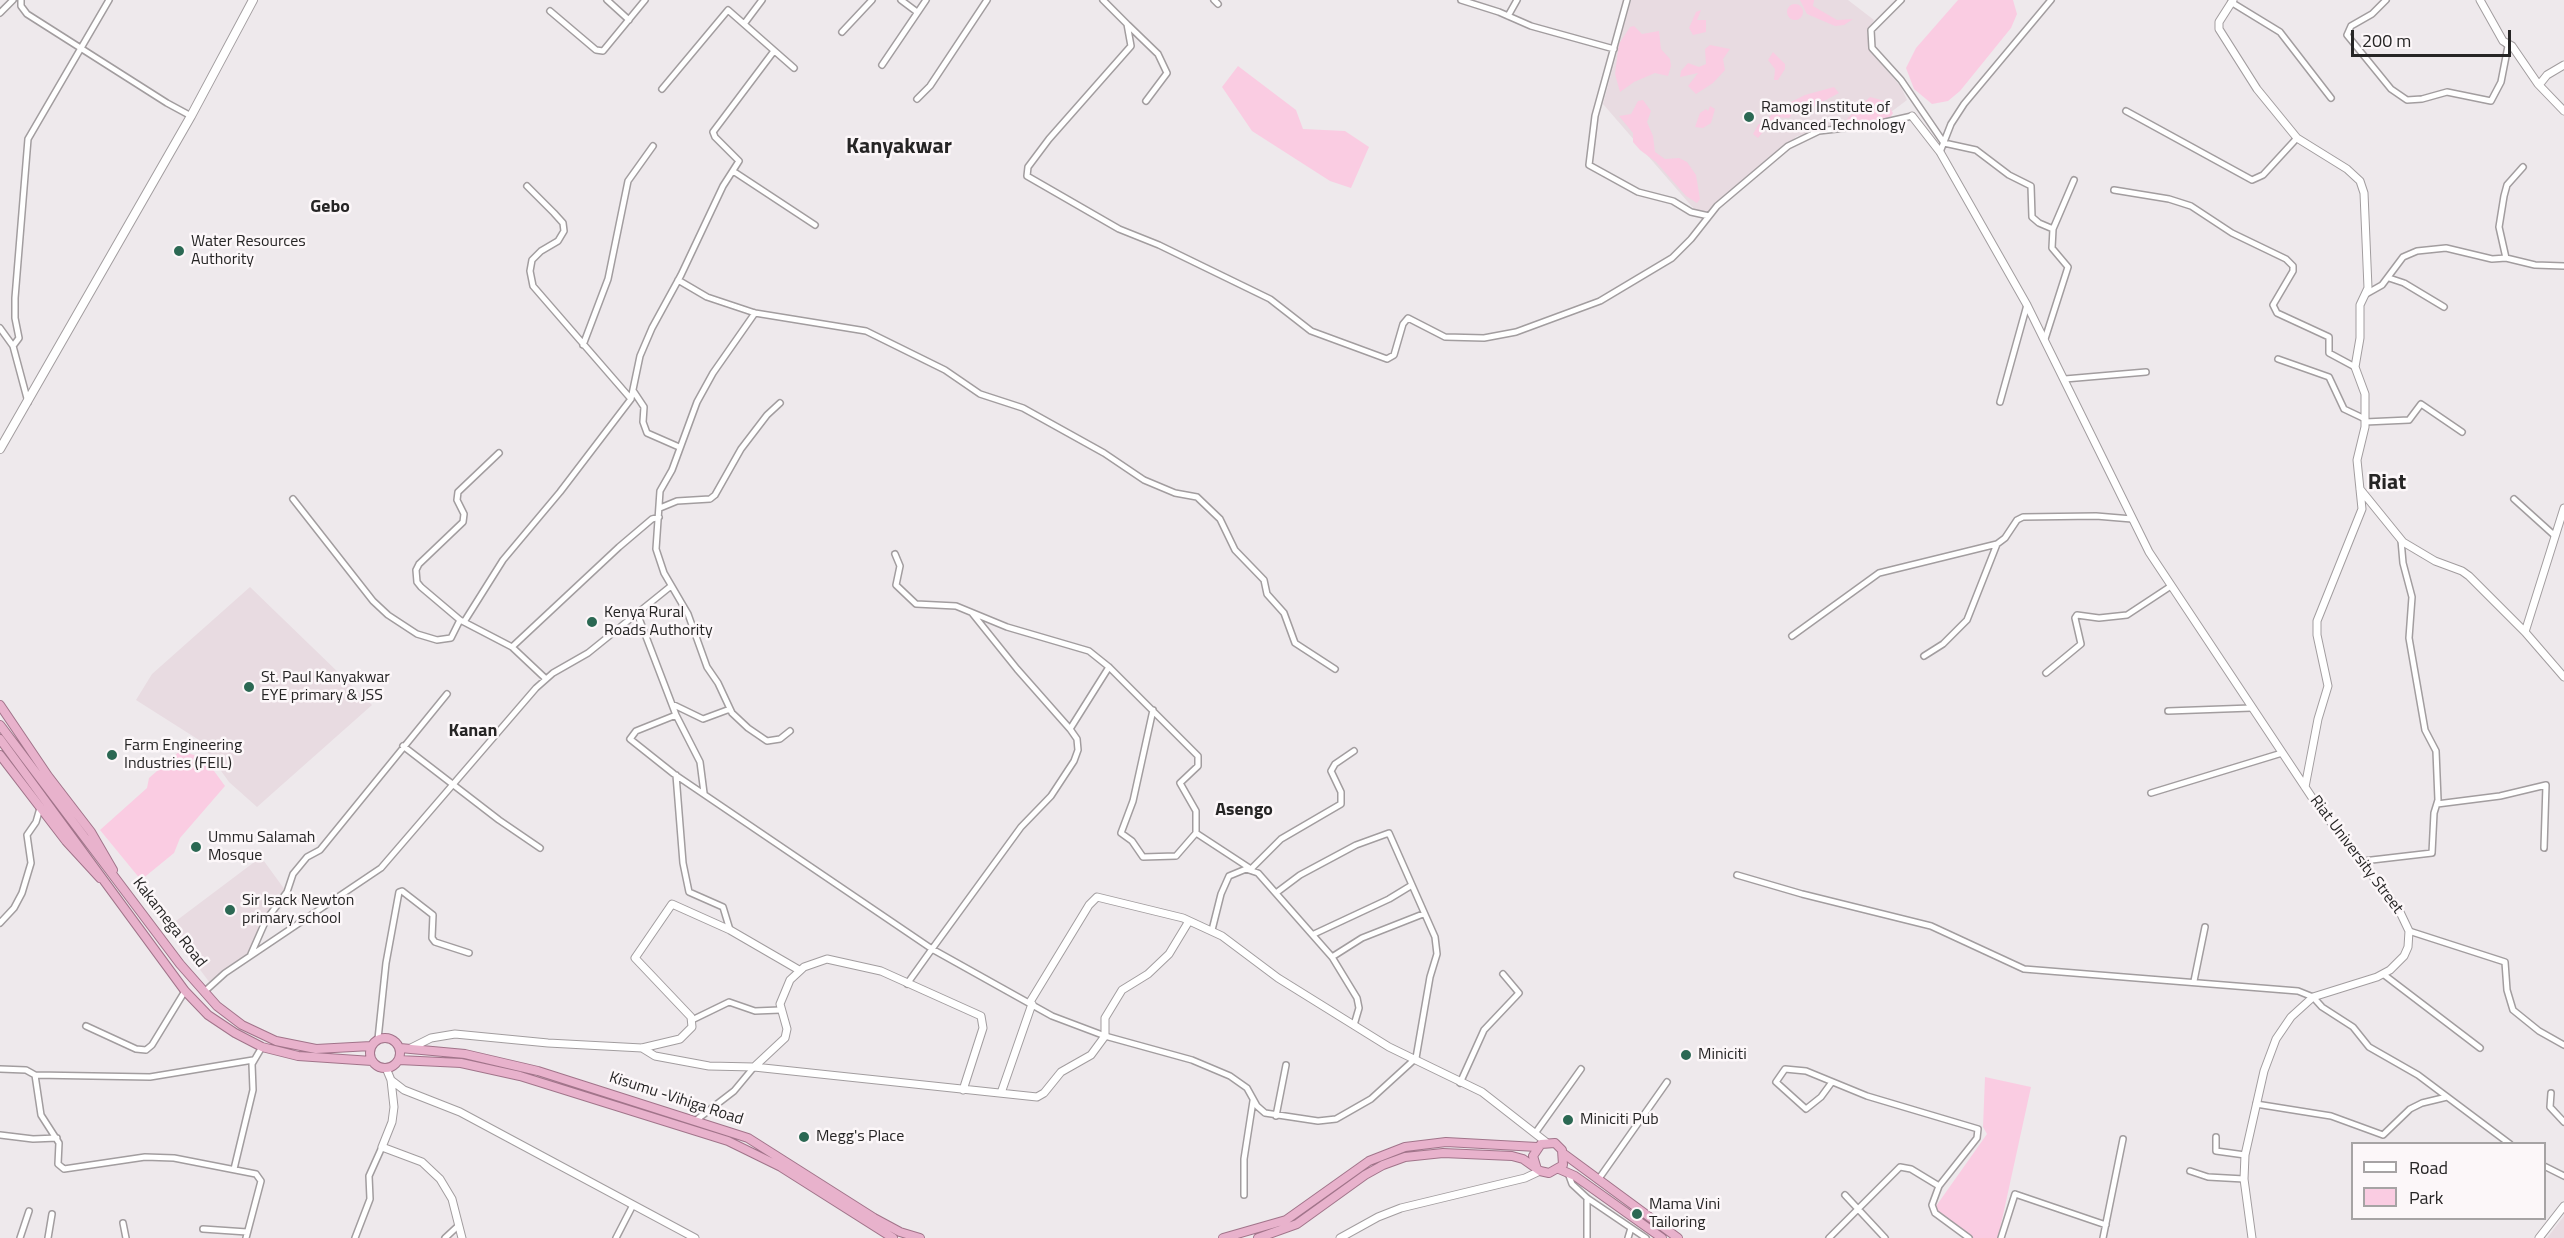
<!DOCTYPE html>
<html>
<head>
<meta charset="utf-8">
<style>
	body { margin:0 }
	#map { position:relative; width:2564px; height:1238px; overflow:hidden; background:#eee9ec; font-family:"Titillium Web",sans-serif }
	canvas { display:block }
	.legend { position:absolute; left:2351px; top:1142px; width:195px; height:78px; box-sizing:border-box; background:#fcf7f9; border:2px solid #a6a3a4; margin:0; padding:8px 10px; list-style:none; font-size:18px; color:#262525 }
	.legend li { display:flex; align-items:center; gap:12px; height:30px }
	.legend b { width:30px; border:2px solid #a6a3a4 }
	.scale { position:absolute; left:2351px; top:30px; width:160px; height:27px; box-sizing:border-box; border:3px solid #262525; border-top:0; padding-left:8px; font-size:18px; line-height:21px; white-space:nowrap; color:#262525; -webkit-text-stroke:4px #fcf7f9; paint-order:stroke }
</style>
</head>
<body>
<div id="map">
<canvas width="2564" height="1238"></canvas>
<ul class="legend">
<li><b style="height:8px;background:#fff"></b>Road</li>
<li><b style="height:16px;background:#facce2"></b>Park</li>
</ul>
<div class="scale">200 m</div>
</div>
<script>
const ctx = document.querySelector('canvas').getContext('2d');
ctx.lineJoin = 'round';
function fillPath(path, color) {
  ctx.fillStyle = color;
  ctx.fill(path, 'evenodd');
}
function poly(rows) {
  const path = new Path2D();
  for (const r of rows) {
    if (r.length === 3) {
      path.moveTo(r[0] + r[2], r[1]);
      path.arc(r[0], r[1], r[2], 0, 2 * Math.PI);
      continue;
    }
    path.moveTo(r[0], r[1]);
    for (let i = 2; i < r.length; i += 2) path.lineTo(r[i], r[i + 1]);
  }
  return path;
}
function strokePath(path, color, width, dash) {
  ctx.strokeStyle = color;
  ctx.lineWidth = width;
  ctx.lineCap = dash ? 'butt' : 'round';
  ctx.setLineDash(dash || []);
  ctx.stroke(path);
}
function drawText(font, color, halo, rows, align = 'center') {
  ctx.font = font + ' "Titillium Web",sans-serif';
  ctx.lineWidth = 5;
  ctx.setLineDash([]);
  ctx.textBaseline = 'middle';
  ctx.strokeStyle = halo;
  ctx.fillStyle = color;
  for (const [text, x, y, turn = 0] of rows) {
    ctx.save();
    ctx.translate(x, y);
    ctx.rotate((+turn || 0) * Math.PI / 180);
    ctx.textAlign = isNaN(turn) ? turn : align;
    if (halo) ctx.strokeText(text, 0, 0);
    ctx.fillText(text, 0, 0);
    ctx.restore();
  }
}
const built = poly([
	[1631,0,1848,0,1874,20,1867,32,1870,51,1901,87,1907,100,1867,130,1797,136,1708,213,1694,209,1603,104],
	[250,587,372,705,257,807,229,782,199,740,136,700,152,674],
	[261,857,285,890,257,924,260,929,247,956,210,983,168,927],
	[2564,1216,2564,1238,2547,1238]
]);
const green = poly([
	[1800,0,1814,0,1813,6,1837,20,1853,19,1844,25,1835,26,1807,14],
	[1958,0,2013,0,2017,14,2011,28,1960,91,1948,101,1932,104,1914,89,1906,68,1916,48],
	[1795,12,8],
	[1701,10,1697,20,1706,20,1706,32,1693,35,1689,28,1696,12],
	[1634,26,1642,34,1659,31,1661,49,1670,59,1671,66,1668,76,1655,73,1634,82,1620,92,1615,74,1619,44,1630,27],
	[1710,45,1730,49,1723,59,1725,70,1713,83,1696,94,1688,86,1698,73,1680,77,1681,71,1688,63,1699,67,1706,64,1705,49],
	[1773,52,1785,64,1785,69,1778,80,1774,80,1775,69,1768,60],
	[1238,66,1296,110,1303,129,1345,131,1369,147,1351,188,1330,181,1252,131,1222,87],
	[1834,87,1839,93,1811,108,1797,108,1789,118,1775,117,1758,138,1753,134,1758,125,1787,104,1805,95],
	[1870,97,1885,101,1893,113,1890,118,1848,125,1846,122,1848,118],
	[1643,100,1651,111,1647,122,1653,136,1655,152,1665,159,1679,158,1687,162,1696,175,1700,199,1697,203,1686,196,1656,162,1640,150,1633,142,1633,133,1619,116,1631,114,1638,101],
	[1710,106,1715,109,1711,123,1703,128,1695,127,1700,113,1706,109,1708,111],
	[181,750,206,760,225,786,180,838,174,853,141,880,100,830,147,788,149,778],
	[1985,1077,2031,1087,1998,1238,1973,1238,1934,1209,1987,1134,1983,1127]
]);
const minor = poly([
	[21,0,21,6,27,14,167,103,191,116],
	[607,0,629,20],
	[901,0,917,12],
	[1103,0,1127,24,1131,46,1049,139,1028,167,1027,176,1119,229,1159,245,1270,299,1311,331,1387,359,1394,355,1403,324,1408,318,1445,337,1484,338,1516,332,1600,301,1672,258,1691,239,1717,206,1788,146,1819,131,1872,125,1912,116],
	[1214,0,1218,4],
	[1461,0,1499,12,1531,26,1614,49],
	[1627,0,1595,116,1589,165,1638,192,1673,201,1691,212,1709,216],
	[1901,0,1871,30,1872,48,1901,80,1944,143,1976,150,2009,175,2031,186,2032,217,2039,223,2053,229],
	[2386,0,2372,14,2351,26,2347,35,2391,89,2407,100,2422,99,2447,92,2491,101,2501,82,2508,46,2504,42],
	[2231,2,2280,32,2331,98],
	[550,11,596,50,603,51,645,0],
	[0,13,13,0],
	[1508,16,1517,0],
	[744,24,762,0],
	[1128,25,1158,54,1167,73,1146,101],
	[842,32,872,0],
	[882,65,926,0],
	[662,89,728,10,794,68],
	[917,99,930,86,987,0],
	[2126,111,2252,180,2263,175,2297,138],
	[1940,152,1951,124,1964,104,2051,0],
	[733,171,815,225],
	[527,186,554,213,563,223,564,231,558,241,541,251,532,260,530,271,533,286,631,399],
	[2114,190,2169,199,2191,206,2232,233,2286,259,2293,266,2293,271,2273,305,2277,313,2329,337,2329,353,2355,367],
	[2506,258,2499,227,2504,196,2507,185,2523,167],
	[2389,278,2404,283,2444,307],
	[678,280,707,297,755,313,866,331,945,370,980,394,1023,408,1104,453,1144,480,1175,493,1197,497,1220,519,1235,550,1264,580,1267,594,1284,613,1295,643,1335,669],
	[2366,294,2382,285,2403,257,2417,251,2446,248,2492,259,2506,258,2535,265,2564,266],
	[755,313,713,373,697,402,672,470,660,491,656,549,664,573,688,614,707,667,718,683,732,713,748,728,767,741,780,739,790,731],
	[0,328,13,346,28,402],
	[2045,339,2068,267,2052,248,2053,229,2074,180],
	[583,345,608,279,628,181,653,146],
	[13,346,19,338,15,318,15,298,28,139,109,0],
	[2278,359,2329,377,2344,409,2365,419],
	[2065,379,2146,372],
	[634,392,644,407,643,422,647,433,679,447],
	[2000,402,2027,305],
	[2365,422,2409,420,2421,404,2462,432],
	[293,499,373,601,388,615,417,634,437,640,451,638,460,620,464,622,503,560,560,492,631,399,640,356,652,328,681,275,723,186,739,161,715,137,713,132,774,51],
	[2514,499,2555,536],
	[660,508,677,501,710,499,715,495,741,449,767,415,780,403],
	[895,554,900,566,896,585,916,604,956,606,1007,627,1089,651,1109,667,1198,756,1198,766,1180,783,1196,811,1196,833],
	[637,613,676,715,700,762,704,793],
	[460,620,421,587,417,582,416,570,419,564,463,522,464,514,457,500,458,492,499,453],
	[464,622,512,647,546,679],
	[1792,636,1879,573,1997,544,2005,538,2017,520,2023,517,2096,516,2132,519],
	[512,647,619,547,652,519,659,517],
	[1924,656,1943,644,1967,620,1997,544],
	[2046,673,2081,644,2075,618,2077,615,2099,618,2127,615,2171,586],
	[672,704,703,719,730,709],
	[1153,710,1133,801,1121,833,1132,841,1143,857,1176,856,1196,833,1251,869,1281,839,1341,804,1341,792,1331,771,1335,764,1354,751],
	[2168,711,2251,708],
	[676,715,636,731,630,739,674,774,932,949,1021,827,1051,796,1074,761,1078,750,1077,739,1070,729,1017,669,972,613],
	[1070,729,1109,667],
	[403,746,499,820,540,848],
	[676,775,683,863,689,892,723,907,730,930],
	[2151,793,2282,753],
	[2437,804,2500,796,2546,785,2544,848],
	[2363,861,2432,853,2434,813,2438,800,2436,751,2425,730,2409,638,2412,597,2403,563,2401,540],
	[1737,875,1802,894,1931,926,2024,969,2298,991,2313,997,2322,1007,2353,1027,2369,1047,2418,1075,2510,1144],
	[0,923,14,908,22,893,31,863,27,835,36,822,40,808],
	[1212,930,1221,894,1229,876,1246,869,1258,873,1332,957,1357,998,1359,1008,1354,1025],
	[2409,931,2505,962,2507,990,2513,1010,2539,1031,2564,1045],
	[1314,934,1389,899,1412,885],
	[251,954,266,920,287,892,293,874,307,857,320,850,447,694],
	[1332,957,1362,938,1423,914],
	[2383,974,2480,1048],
	[2194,981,2205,927],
	[907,984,932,949,1052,1016,1105,1036,1192,1060,1230,1076,1247,1088,1257,1106,1265,1113,1318,1121,1336,1119,1371,1099,1416,1058,1430,977,1437,954,1435,937,1389,833,1356,845,1300,875,1276,893],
	[204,992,225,973,381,868,536,688,553,673,588,653,671,586],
	[692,1020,729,1002,755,1011,780,1010],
	[86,1026,136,1049,146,1050,152,1045,185,991],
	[378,1039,386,963,399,892,402,891,433,915,432,938,435,942,469,953],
	[0,1069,26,1070,35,1075,41,1115,59,1143,58,1164,64,1169,145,1157,174,1158,256,1174,261,1181,246,1238],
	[35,1075,150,1077,253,1060],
	[1832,1082,1821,1097,1806,1109,1776,1082,1785,1069,1806,1071,1867,1096,1978,1129,1977,1138,1939,1186,1932,1205,1935,1213,1969,1238],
	[1460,1083,1484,1030,1519,993,1503,974],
	[2551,1093,2550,1107,2564,1122],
	[2256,1104,2331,1116,2383,1135,2410,1109,2422,1103,2447,1097],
	[1276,1116,1286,1065],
	[695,1121,734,1091,754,1067],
	[1536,1132,1581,1069],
	[0,1135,33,1139,57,1138],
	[2216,1137,2216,1151,2245,1155],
	[2544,1166,2564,1176],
	[234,1169,253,1090,252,1064,262,1047],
	[2190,1171,2208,1177,2244,1179],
	[1568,1173,1572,1184,1587,1198,1646,1238],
	[1598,1180,1667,1082],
	[1244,1195,1244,1159,1253,1101],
	[1845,1195,1885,1238],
	[1587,1198,1587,1238],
	[123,1223,126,1238],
	[203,1229,247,1232],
	[20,1238,29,1211],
	[48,1238,52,1214],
	[355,1238,370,1199,369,1176,382,1147],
	[445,1238,458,1226],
	[616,1238,633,1205],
	[1628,1238,1631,1228],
	[1829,1238,1900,1167,1911,1169,1939,1186],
	[2001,1238,2015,1194,2106,1225],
	[2103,1238,2123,1139]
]);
const tertiary = poly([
	[2233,0,2219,22,2219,29,2257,89,2297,138,2347,169,2360,181,2364,193,2368,288,2360,305,2360,338,2355,367,2365,394,2365,427,2357,460,2362,509,2317,621,2317,635,2328,686,2318,719,2305,787],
	[2480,0,2503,41,2512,46,2538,84,2564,111],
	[2539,85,2547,75,2564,65],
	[1912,116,1940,152,2027,305,2149,552,2315,802,2399,910,2409,931,2408,947,2404,956,2390,970,2377,977,2313,997,2291,1017,2276,1039,2264,1071,2245,1155,2244,1179,2252,1238],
	[2360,489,2403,542,2435,561,2462,571,2469,576,2525,632,2564,677],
	[2525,632,2564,508],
	[1030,1002,1089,905,1097,897,1183,918,1222,936,1278,978,1389,1047,1482,1092,1546,1142],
	[411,1048,431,1038,455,1034,548,1043,642,1048,680,1039,692,1027,691,1017,635,958,672,904,730,930,799,970],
	[642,1048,655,1056,709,1066,754,1067,1037,1097,1044,1093,1061,1072,1091,1055,1105,1036,1105,1018,1122,990,1148,974,1169,954,1189,921],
	[754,1067,785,1038,787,1029,780,1004,790,980,804,967,827,959,881,971,981,1016,983,1028,963,1090],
	[386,1068,391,1080,394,1107,392,1122,382,1147,422,1162,440,1179,452,1199,462,1238],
	[391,1080,404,1090,460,1112,695,1238],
	[1001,1093,1032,1004],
	[1340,1238,1378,1217,1401,1208,1525,1178,1540,1171],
	[2539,1238,2564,1206]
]);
const secondary = poly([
	[0,449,191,116,253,0]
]);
const trunk = poly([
	[0,705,48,776,91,832,113,870],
	[0,725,180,964,217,1006,242,1025,276,1041,316,1049,371,1046],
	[0,739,185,991,208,1015,235,1033,262,1047,298,1056,372,1061],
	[0,755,66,841,100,878],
	[385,1053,15],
	[400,1048,465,1054,538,1071,748,1138,874,1218,900,1232,920,1238],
	[399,1060,461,1063,520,1076,728,1141,781,1167,893,1238],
	[1564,1154,1678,1238],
	[1559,1169,1575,1176,1662,1238],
	[1223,1238,1286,1220,1369,1161,1405,1147,1446,1142,1537,1147],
	[1258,1238,1297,1224,1365,1175,1383,1165,1405,1157,1443,1153,1512,1156,1523,1159,1540,1171,1549,1173,1563,1165,1562,1150,1555,1143,1541,1144,1533,1156,1536,1166]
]);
const markers = [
	[1749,117,6,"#2b6853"],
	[179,251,6,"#2b6853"],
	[592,622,6,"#2b6853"],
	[249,687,6,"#2b6853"],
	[112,755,6,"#2b6853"],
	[196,847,6,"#2b6853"],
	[230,910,6,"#2b6853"],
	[1686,1055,6,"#2b6853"],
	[1568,1120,6,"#2b6853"],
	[804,1137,6,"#2b6853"],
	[1637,1214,6,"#2b6853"]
];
const poiNames = [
	["Ramogi Institute of",1761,108],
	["Advanced Technology",1761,126],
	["Water Resources",191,242],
	["Authority",191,260],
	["Kenya Rural",604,613],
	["Roads Authority",604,631],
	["St. Paul Kanyakwar",261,678],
	["EYE primary & JSS",261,696],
	["Farm Engineering",124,746],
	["Industries (FEIL)",124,764],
	["Ummu Salamah",208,838],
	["Mosque",208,856],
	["Sir Isack Newton",242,901],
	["primary school",242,919],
	["Miniciti",1698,1055],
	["Miniciti Pub",1580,1120],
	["Megg's Place",816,1137],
	["Mama Vini",1649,1205],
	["Tailoring",1649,1223]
];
const streetNames = [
	["Riat University Street",2356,855,53],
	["Kakamega Road",169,923,52],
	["Kisumu -Vihiga Road",676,1099,18]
];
const neighbourhoodNames = [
	["Gebo",330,208],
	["Kanan",473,732],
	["Asengo",1244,811]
];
const districtNames = [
	["Kanyakwar",899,148],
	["Riat",2387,484]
];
fillPath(built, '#e8dbe1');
fillPath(green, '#facce2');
strokePath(minor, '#a29d9f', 8);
strokePath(tertiary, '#a29d9f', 9);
strokePath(secondary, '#a29d9f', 10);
strokePath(trunk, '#a1748a', 10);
strokePath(minor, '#fff', 5);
strokePath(tertiary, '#fff', 7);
strokePath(secondary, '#fff', 8);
strokePath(trunk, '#e8b2cc', 8);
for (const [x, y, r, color] of markers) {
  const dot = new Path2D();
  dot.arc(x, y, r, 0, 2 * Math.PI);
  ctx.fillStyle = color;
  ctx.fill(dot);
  strokePath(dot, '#fcf7f9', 2);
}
drawText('16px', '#262525', '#fcf7f9', poiNames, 'left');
drawText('16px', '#262525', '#fcf7f9', streetNames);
drawText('bold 18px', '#262525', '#fcf7f9', neighbourhoodNames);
drawText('bold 22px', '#262525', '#fcf7f9', districtNames);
</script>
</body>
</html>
